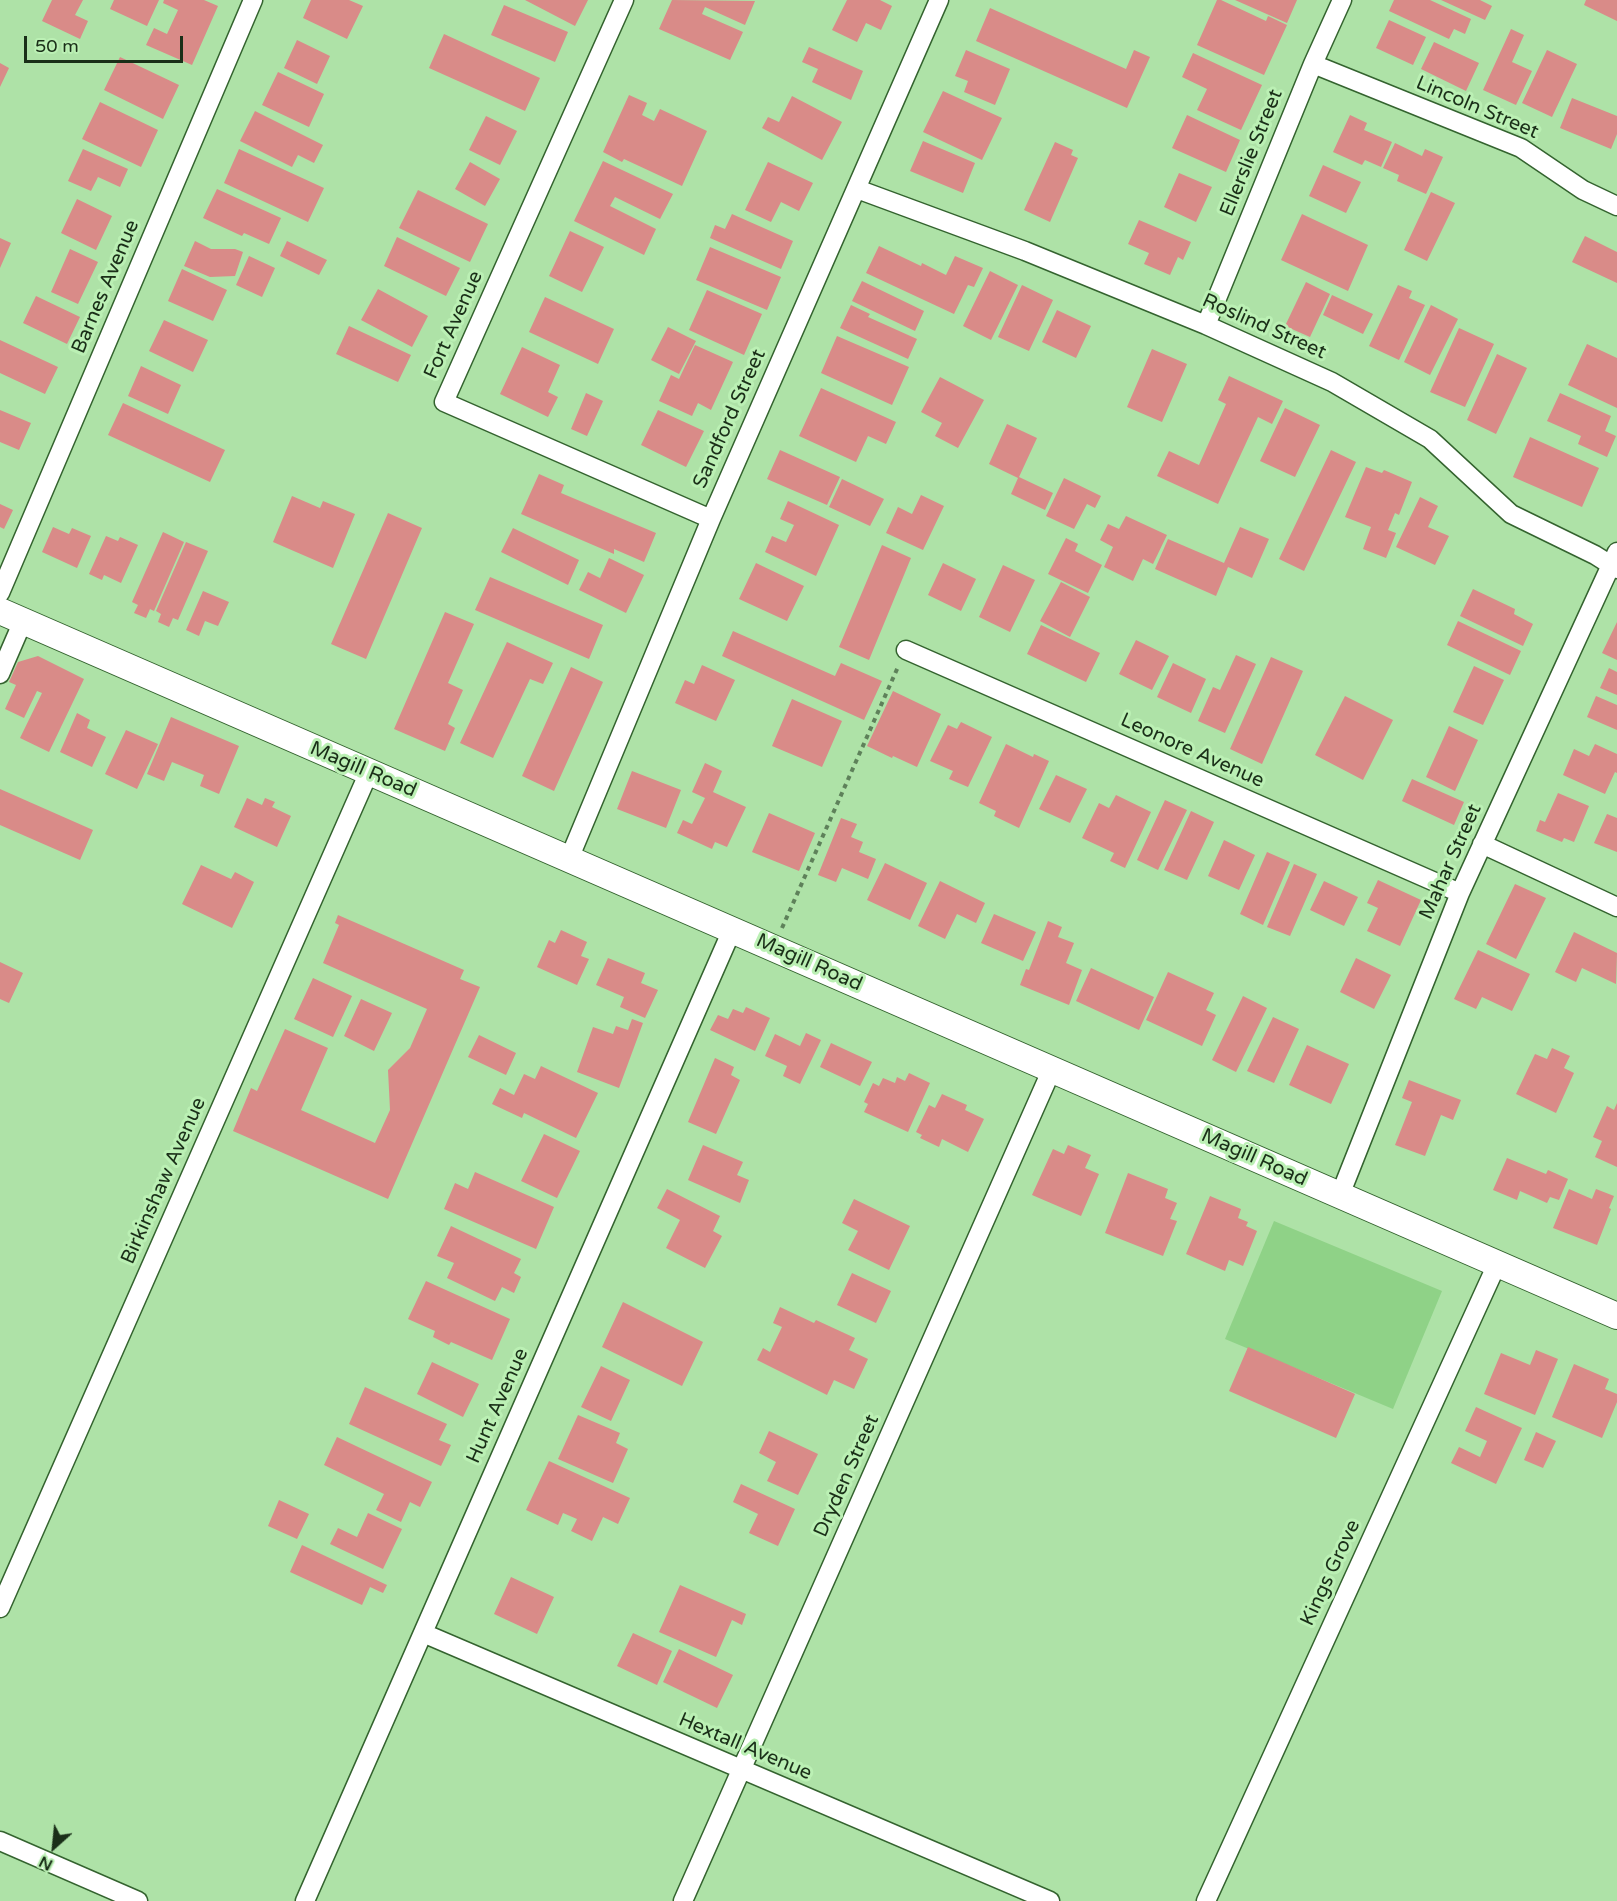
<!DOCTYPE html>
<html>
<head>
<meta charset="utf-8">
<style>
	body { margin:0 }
	#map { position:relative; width:1617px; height:1901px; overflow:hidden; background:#aee2a7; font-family:"Varela Round",sans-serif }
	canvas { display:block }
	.north { position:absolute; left:24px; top:1817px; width:60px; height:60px; -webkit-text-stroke:4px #bbf0b4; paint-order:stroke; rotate:207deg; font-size:16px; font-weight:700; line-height:24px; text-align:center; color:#1a2f18 }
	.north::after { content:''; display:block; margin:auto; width:21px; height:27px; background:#1a2f18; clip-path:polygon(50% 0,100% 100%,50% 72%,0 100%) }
	.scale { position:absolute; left:24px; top:36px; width:159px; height:27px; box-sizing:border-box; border:3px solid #1a2f18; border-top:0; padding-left:8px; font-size:18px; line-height:21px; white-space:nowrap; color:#1a2f18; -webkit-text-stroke:4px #bbf0b4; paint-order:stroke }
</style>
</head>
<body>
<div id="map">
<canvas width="1617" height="1901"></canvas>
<div class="north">N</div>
<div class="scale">50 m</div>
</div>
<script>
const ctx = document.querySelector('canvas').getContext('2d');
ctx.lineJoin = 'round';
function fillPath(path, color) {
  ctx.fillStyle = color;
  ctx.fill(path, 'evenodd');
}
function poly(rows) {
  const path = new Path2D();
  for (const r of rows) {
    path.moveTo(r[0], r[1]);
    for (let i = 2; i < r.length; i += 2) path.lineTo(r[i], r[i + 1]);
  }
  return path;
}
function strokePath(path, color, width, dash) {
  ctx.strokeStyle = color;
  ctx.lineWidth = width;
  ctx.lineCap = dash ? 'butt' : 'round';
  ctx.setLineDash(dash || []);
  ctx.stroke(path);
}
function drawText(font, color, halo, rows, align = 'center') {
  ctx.font = font + ' "Varela Round",sans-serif';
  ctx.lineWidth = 6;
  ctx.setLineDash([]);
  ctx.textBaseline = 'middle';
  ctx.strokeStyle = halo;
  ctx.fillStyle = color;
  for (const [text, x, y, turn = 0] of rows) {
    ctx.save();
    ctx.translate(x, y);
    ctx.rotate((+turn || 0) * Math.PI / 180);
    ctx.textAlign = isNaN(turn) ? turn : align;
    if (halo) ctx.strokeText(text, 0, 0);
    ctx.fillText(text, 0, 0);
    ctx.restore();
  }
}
const green = poly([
	[1274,1221,1442,1291,1393,1409,1225,1339]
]);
const building = poly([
	[52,0,83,0,75,15,88,21,80,39,42,21],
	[114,0,159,0,147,26,110,9],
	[164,0,204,0,218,6,192,65,146,45,154,28,167,34,178,10,163,3],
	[311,0,349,0,363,6,347,39,303,18],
	[525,0,588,0,575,26],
	[672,0,755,1,745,25,705,7,702,14,743,32,730,60,659,29],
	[847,0,880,0,892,6,881,30,866,23,857,42,832,30],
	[1217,0,1221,0,1266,21,1268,16,1287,25,1264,75,1197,45],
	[1235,0,1297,0,1287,23],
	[1394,0,1430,0,1471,19,1465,34,1454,29,1449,39,1389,11],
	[1441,0,1480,0,1492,6,1485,20],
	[1586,0,1617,0,1617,21,1584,5],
	[504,5,568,32,555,62,491,35],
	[990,8,1126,69,1134,50,1150,57,1127,108,976,41],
	[1389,20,1426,37,1413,65,1376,48],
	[1511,29,1524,35,1512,62,1532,71,1516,105,1483,90],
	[444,34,540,78,525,111,429,68],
	[297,40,330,56,317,84,284,68],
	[1434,42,1479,63,1466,91,1421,69],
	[809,47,863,71,851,100,812,82,818,69,802,62],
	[966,50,1010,69,995,105,964,92,968,81,955,76],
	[1547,50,1577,64,1552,117,1522,103],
	[1193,53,1262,85,1241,130,1197,110,1207,89,1182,77],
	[120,57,179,85,163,119,104,90],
	[0,63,9,68,0,87],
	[278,72,324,94,309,127,262,105],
	[943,91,1002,118,982,160,923,132],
	[629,95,647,103,642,115,654,121,660,109,707,131,682,186,624,159,622,162,603,152],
	[792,96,842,122,822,160,762,128,768,117,779,122],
	[1572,98,1617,116,1617,134,1611,149,1560,128],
	[100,102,158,130,141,167,82,139],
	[255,111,323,145,314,163,298,155,292,167,240,141],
	[1187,115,1240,140,1226,172,1172,148],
	[1350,115,1367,123,1364,130,1392,142,1381,167,1365,160,1362,165,1333,152],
	[486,116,517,131,500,165,469,150],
	[923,141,975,163,963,193,910,171],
	[1055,142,1073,150,1071,155,1078,158,1050,222,1024,210],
	[1395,143,1422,156,1425,149,1443,157,1426,194,1397,181,1399,175,1383,168],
	[83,149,128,169,120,187,98,177,91,191,68,181],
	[239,149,324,188,308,222,224,183],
	[603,161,673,194,660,219,615,197,610,206,656,229,644,255,574,221],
	[470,162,500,179,485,206,455,189],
	[768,162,813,183,799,211,781,202,771,222,745,210],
	[1323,165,1361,182,1346,213,1309,196],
	[1179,173,1212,187,1196,222,1164,207],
	[217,189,281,218,269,244,244,233,242,236,203,218],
	[418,190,488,224,470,262,399,228],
	[1431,192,1455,203,1427,261,1404,250],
	[77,199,112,216,96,250,61,233],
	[732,214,793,241,781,269,710,238,715,225,725,229],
	[1302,214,1368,245,1348,291,1281,260],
	[1139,220,1191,242,1183,260,1178,257,1170,275,1144,264,1149,253,1128,244],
	[570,231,604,247,582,292,549,276],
	[1585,236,1617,252,1617,283,1572,262],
	[397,237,460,268,446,296,384,266],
	[0,238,11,243,0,268],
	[195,241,211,249,235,249,243,252,235,276,210,277,184,266],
	[287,241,327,260,319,275,280,256],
	[879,246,921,266,922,263,946,275,955,256,983,268,974,287,968,285,954,314,866,273],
	[710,247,781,277,767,310,696,280],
	[70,249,98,262,78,304,51,292],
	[249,256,275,268,262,297,236,285],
	[182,269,227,290,213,321,168,301],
	[990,271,1018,285,991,340,963,326],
	[862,281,924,311,915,331,852,301],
	[1306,282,1330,294,1310,337,1285,326],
	[1022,285,1053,300,1029,351,998,337],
	[1398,285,1412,291,1409,298,1425,305,1399,360,1369,346],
	[378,289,428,316,412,347,361,320],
	[707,290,762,314,744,355,689,330],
	[1332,295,1373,314,1363,334,1323,315],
	[36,296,80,317,67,344,23,323],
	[545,297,614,329,598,364,529,332],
	[851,305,870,314,868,317,917,339,908,359,840,328],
	[1431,305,1458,319,1430,375,1404,362],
	[1057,310,1091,326,1076,358,1042,342],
	[164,320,208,340,193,372,149,351],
	[349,326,411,355,398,382,336,354],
	[668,327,696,341,679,374,651,360],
	[1459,328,1494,344,1465,407,1430,392],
	[837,336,909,367,892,405,821,373],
	[0,340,58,367,45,394,0,373],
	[1587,344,1617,358,1617,408,1568,385],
	[695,345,733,362,711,410,698,403,692,416,659,401,671,375,679,379],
	[522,347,560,365,548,392,558,397,548,417,500,394],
	[1152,349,1187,364,1162,422,1127,407],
	[1497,354,1527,368,1496,434,1467,420],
	[141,366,181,385,168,414,128,396],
	[1229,376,1283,401,1272,424,1258,417,1218,504,1157,476,1169,451,1199,465,1226,404,1218,400],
	[940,377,984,400,958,448,935,436,942,423,921,412],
	[821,388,896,422,886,444,868,436,856,462,799,436],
	[586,393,603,401,587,436,571,429],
	[1560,393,1611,416,1605,431,1616,436,1607,457,1578,444,1581,436,1547,421],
	[123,403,225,450,210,482,108,435],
	[1285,408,1320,425,1295,477,1260,461],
	[0,410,31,423,19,450,0,442],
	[658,410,704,431,686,467,641,445],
	[1007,424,1037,438,1019,477,1053,493,1045,510,1011,494,1018,478,989,464],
	[1530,437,1599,468,1582,507,1513,477],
	[780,450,840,477,827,505,767,479],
	[1331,450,1356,462,1304,571,1279,559],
	[1366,467,1382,473,1384,470,1412,482,1399,515,1395,513,1388,530,1396,533,1386,558,1363,549,1371,527,1345,517],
	[539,474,564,485,561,493,656,533,644,562,614,549,614,554,521,514],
	[1064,478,1101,496,1095,508,1087,504,1074,529,1046,516],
	[842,479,884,499,870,526,829,507],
	[921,495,944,506,923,550,886,533,898,507,912,514],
	[292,496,320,508,323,501,355,514,333,568,273,542],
	[1420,497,1438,506,1428,527,1449,536,1435,565,1396,547],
	[788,501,839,525,816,576,765,552,772,536,786,542,794,525,780,519],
	[0,504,13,510,4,529,0,527],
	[388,513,422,528,366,659,331,644],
	[1126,516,1167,535,1153,564,1143,559,1133,581,1104,567,1113,547,1100,540,1108,524,1119,529],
	[53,527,69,534,72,528,91,536,77,568,42,552],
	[1240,527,1269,539,1252,578,1228,567,1216,596,1155,569,1168,539,1224,563],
	[513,528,579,560,568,585,501,552],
	[163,532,184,542,154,611,150,609,146,618,134,613,138,605,132,602],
	[106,536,118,541,120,537,138,545,121,583,104,575,102,580,89,574],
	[1066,538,1078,544,1075,551,1102,565,1088,593,1048,574],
	[186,542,208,551,178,620,173,618,169,627,158,622,161,614,156,611],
	[882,545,911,558,869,660,839,647],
	[609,558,644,575,626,613,579,590,588,572,600,578],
	[756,563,804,586,787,621,739,599],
	[943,563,976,579,961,611,928,595],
	[1003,565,1035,580,1010,632,979,617],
	[490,577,603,625,589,659,475,610],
	[1061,582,1090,597,1070,637,1040,621],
	[1473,589,1515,609,1514,614,1533,624,1523,646,1460,616],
	[203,591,229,602,218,626,205,621,199,636,186,630],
	[445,612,474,624,448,683,463,690,448,724,455,728,445,751,394,729],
	[1458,621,1521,651,1510,675,1447,645],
	[1617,622,1617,660,1602,653],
	[1041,625,1100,653,1086,682,1027,654],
	[733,631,835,676,841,663,882,681,864,720,722,656],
	[1136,640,1169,656,1152,690,1119,674],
	[507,642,553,663,543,684,530,679,493,758,460,743],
	[1236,655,1256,664,1225,733,1198,721,1213,687,1220,690],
	[38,656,84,679,49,752,20,738,42,693,37,691,24,718,5,709,16,685,9,682,18,662],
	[1271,657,1303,671,1262,764,1230,749],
	[1173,663,1206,679,1191,713,1157,697],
	[702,665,735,680,716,721,675,703,685,680,694,684],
	[1474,666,1504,680,1483,725,1453,712],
	[571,667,603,682,554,791,522,776],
	[1609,668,1617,672,1617,695,1600,688],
	[893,691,941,714,917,767,893,756,892,758,867,746],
	[1345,696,1393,720,1363,780,1315,755],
	[1596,696,1617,705,1617,730,1587,717],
	[792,699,842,721,822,767,772,746],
	[77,713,90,720,87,728,106,737,92,767,60,752],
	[171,717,239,746,219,794,200,786,204,775,172,762,164,781,147,774],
	[961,722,992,737,968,787,949,779,953,771,930,761,948,725,957,729],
	[1449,726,1478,740,1455,791,1426,777],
	[126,730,158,744,137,789,105,774],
	[1006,744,1033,757,1034,754,1049,761,1019,828,994,816,996,811,979,803],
	[1595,744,1617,754,1617,773,1615,772,1605,794,1563,775,1574,749,1589,756],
	[705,763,722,771,713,792,746,807,727,847,715,842,712,849,677,833,683,820,692,824,705,798,692,792],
	[632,771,681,790,666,828,617,809],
	[1056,775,1087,789,1070,823,1039,809],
	[1412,779,1464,802,1454,825,1402,801],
	[0,789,93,830,80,860,0,825],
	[1558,793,1589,806,1574,842,1564,838,1562,842,1536,831,1540,820,1545,822],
	[1116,795,1151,812,1125,868,1110,861,1114,853,1082,838,1099,803,1109,808],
	[247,798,262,805,265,798,275,802,272,807,291,816,277,847,234,827],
	[1165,800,1187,810,1158,870,1137,860],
	[1191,811,1214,822,1187,880,1164,870],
	[769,813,815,833,799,871,752,852],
	[1607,814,1617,818,1617,852,1594,843],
	[841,818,857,824,851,837,863,842,859,852,876,859,868,879,842,868,836,882,818,875],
	[1224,840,1255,855,1239,890,1208,876],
	[1267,852,1290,862,1263,925,1240,914],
	[885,863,927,883,910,920,867,900],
	[1294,864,1317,874,1290,936,1267,927],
	[201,865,231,879,235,872,254,882,232,928,182,904],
	[1378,880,1421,900,1400,946,1367,931,1378,908,1367,903],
	[940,881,985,903,976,923,957,914,945,939,918,926],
	[1324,881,1358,897,1344,926,1310,910],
	[1515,884,1546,898,1516,959,1486,944],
	[994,914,1036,932,1023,961,981,943],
	[338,915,464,970,460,979,480,987,388,1199,233,1131,251,1088,257,1091,285,1029,328,1048,301,1110,375,1143,390,1110,388,1070,410,1048,427,1009,323,963,339,925,335,923],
	[1048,921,1062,927,1058,937,1074,943,1066,963,1082,970,1069,1005,1020,985,1026,969,1029,970],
	[561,930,587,942,581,956,589,959,577,985,537,967,549,940,555,943],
	[1574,932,1617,953,1616,984,1582,968,1576,982,1555,972],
	[1478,950,1530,974,1512,1011,1482,997,1476,1009,1454,999],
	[608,958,645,973,641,983,658,990,645,1018,620,1007,624,997,596,985],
	[1356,958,1391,975,1374,1009,1340,992],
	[0,962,23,973,9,1003,0,999],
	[1091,968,1154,997,1139,1030,1076,1001],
	[1168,972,1214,993,1206,1010,1216,1015,1202,1046,1146,1020],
	[313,978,352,996,333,1037,294,1019],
	[1243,996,1267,1008,1236,1072,1212,1060],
	[361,999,392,1013,374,1051,344,1036],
	[746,1007,770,1018,755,1051,710,1030,718,1015,728,1019,733,1009,743,1013],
	[1273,1017,1299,1029,1274,1083,1247,1071],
	[632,1019,643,1023,619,1088,577,1072,593,1027,613,1034,616,1026,628,1030],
	[806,1033,821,1040,800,1084,783,1076,787,1066,765,1056,775,1034,800,1046],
	[479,1035,516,1053,506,1075,468,1057],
	[831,1043,872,1062,860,1086,820,1067],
	[1307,1045,1349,1064,1331,1104,1289,1085],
	[1552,1048,1570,1056,1564,1068,1574,1073,1556,1113,1516,1094,1535,1054,1547,1059],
	[715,1058,734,1067,731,1075,740,1080,716,1134,688,1122],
	[541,1066,598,1093,576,1138,524,1113,522,1118,492,1104,500,1088,514,1095,524,1074,535,1079],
	[909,1073,930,1083,908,1132,864,1112,868,1104,864,1102,873,1083,879,1086,883,1078,895,1083,897,1077,905,1081],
	[1409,1080,1461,1100,1453,1120,1441,1115,1425,1156,1395,1145,1412,1102,1402,1098],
	[942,1094,967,1105,965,1110,984,1119,968,1152,942,1139,939,1147,920,1138,922,1135,916,1132,929,1105,935,1108],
	[1617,1103,1617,1167,1595,1157,1602,1141,1593,1137,1607,1106,1614,1110],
	[544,1134,580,1151,557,1198,521,1181],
	[703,1145,743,1162,737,1175,749,1180,740,1203,688,1180],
	[1068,1145,1091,1155,1085,1168,1099,1174,1081,1216,1032,1195,1053,1149,1064,1154],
	[1507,1158,1546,1174,1548,1170,1568,1179,1559,1200,1550,1197,1547,1203,1520,1191,1517,1200,1493,1190],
	[475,1172,554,1207,536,1249,444,1209,455,1183,468,1189],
	[1128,1173,1168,1189,1165,1198,1177,1203,1170,1219,1177,1221,1163,1256,1105,1233],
	[667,1189,720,1216,713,1231,722,1236,705,1268,666,1248,680,1220,657,1208],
	[1569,1189,1592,1199,1596,1189,1614,1196,1609,1208,1611,1209,1597,1245,1553,1228],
	[1210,1196,1241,1209,1238,1218,1248,1222,1246,1226,1257,1231,1243,1266,1229,1260,1225,1271,1186,1254],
	[854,1199,910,1226,889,1270,848,1250,858,1231,842,1223],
	[451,1226,521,1259,514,1273,521,1277,514,1293,502,1287,495,1301,447,1278,454,1263,437,1256],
	[852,1273,891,1291,876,1323,837,1305],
	[426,1281,510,1319,492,1360,451,1342,449,1345,433,1337,435,1331,408,1319],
	[623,1302,703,1342,682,1386,602,1347],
	[780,1307,814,1323,816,1320,855,1338,849,1350,868,1359,854,1389,834,1380,827,1395,757,1360,763,1348,770,1352,782,1327,773,1323],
	[1248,1347,1355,1394,1336,1438,1229,1391],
	[1536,1350,1558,1359,1535,1415,1484,1394,1501,1353,1530,1365],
	[432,1362,479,1384,463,1417,417,1394],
	[1574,1364,1609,1379,1605,1389,1617,1394,1617,1402,1602,1438,1552,1417],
	[601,1366,630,1380,611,1421,581,1407],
	[365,1387,447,1424,439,1440,451,1445,441,1466,349,1424],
	[1476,1407,1522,1428,1496,1484,1451,1463,1459,1447,1480,1457,1487,1441,1465,1431],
	[578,1415,620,1433,616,1443,628,1449,613,1483,558,1459],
	[769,1431,818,1454,798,1495,767,1481,776,1462,759,1453],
	[1536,1432,1556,1441,1543,1468,1524,1460],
	[337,1437,432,1482,420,1507,410,1502,401,1522,376,1510,384,1494,324,1465],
	[549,1461,630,1498,618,1524,603,1517,592,1541,571,1531,577,1519,563,1513,558,1525,526,1510],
	[741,1484,795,1509,778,1546,749,1533,758,1514,733,1502],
	[279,1500,309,1514,297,1539,268,1526],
	[368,1513,402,1529,383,1569,330,1544,338,1528,357,1537],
	[302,1545,387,1585,383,1593,370,1587,362,1605,290,1572],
	[511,1577,554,1597,537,1634,494,1614],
	[680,1585,746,1614,742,1625,732,1620,716,1657,659,1632],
	[633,1633,672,1651,657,1685,617,1666],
	[679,1649,733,1675,717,1708,663,1682]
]);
const path = poly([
	[782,928,898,667]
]);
const minor = poly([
	[624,0,444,402,711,519],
	[1313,64,1521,148,1583,190,1617,206],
	[857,189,1025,251,1206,325,1332,382,1430,439,1511,514,1595,555,1617,569],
	[1206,325,1313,64,1342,0],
	[0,593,253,0],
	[906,650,1460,893],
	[0,674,23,621],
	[1482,844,1617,907],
	[569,859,711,519,939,0],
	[1340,1195,1460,893,1617,552],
	[0,1608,369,772],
	[423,1633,1050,1901],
	[0,1841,138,1901],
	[305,1901,732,930],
	[683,1901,1052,1069],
	[1206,1901,1497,1264]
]);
const secondary = poly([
	[0,611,1617,1316]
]);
const streetNames = [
	["Lincoln Street",1477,108,23],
	["Ellerslie Street",1252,153,-68],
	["Barnes Avenue",106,287,-67],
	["Fort Avenue",454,325,-66],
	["Roslind Street",1264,327,24],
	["Sandford Street",730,419,-66],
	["Leonore Avenue",1192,751,24],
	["Magill Road",363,770,23],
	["Mahar Street",1451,862,-66],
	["Magill Road",809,963,24],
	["Magill Road",1254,1158,24],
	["Birkinshaw Avenue",164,1181,-66],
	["Hunt Avenue",498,1406,-66],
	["Dryden Street",847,1476,-66],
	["Kings Grove",1331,1573,-65],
	["Hextall Avenue",745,1747,23]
];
fillPath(green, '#8fd287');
fillPath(building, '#d98b88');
strokePath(minor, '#34632f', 21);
strokePath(secondary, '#34632f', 28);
strokePath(path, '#5e815a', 4, [4.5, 4.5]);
strokePath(minor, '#fff', 18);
strokePath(secondary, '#fff', 26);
drawText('20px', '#1a2f18', '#bbf0b4', streetNames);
</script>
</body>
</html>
